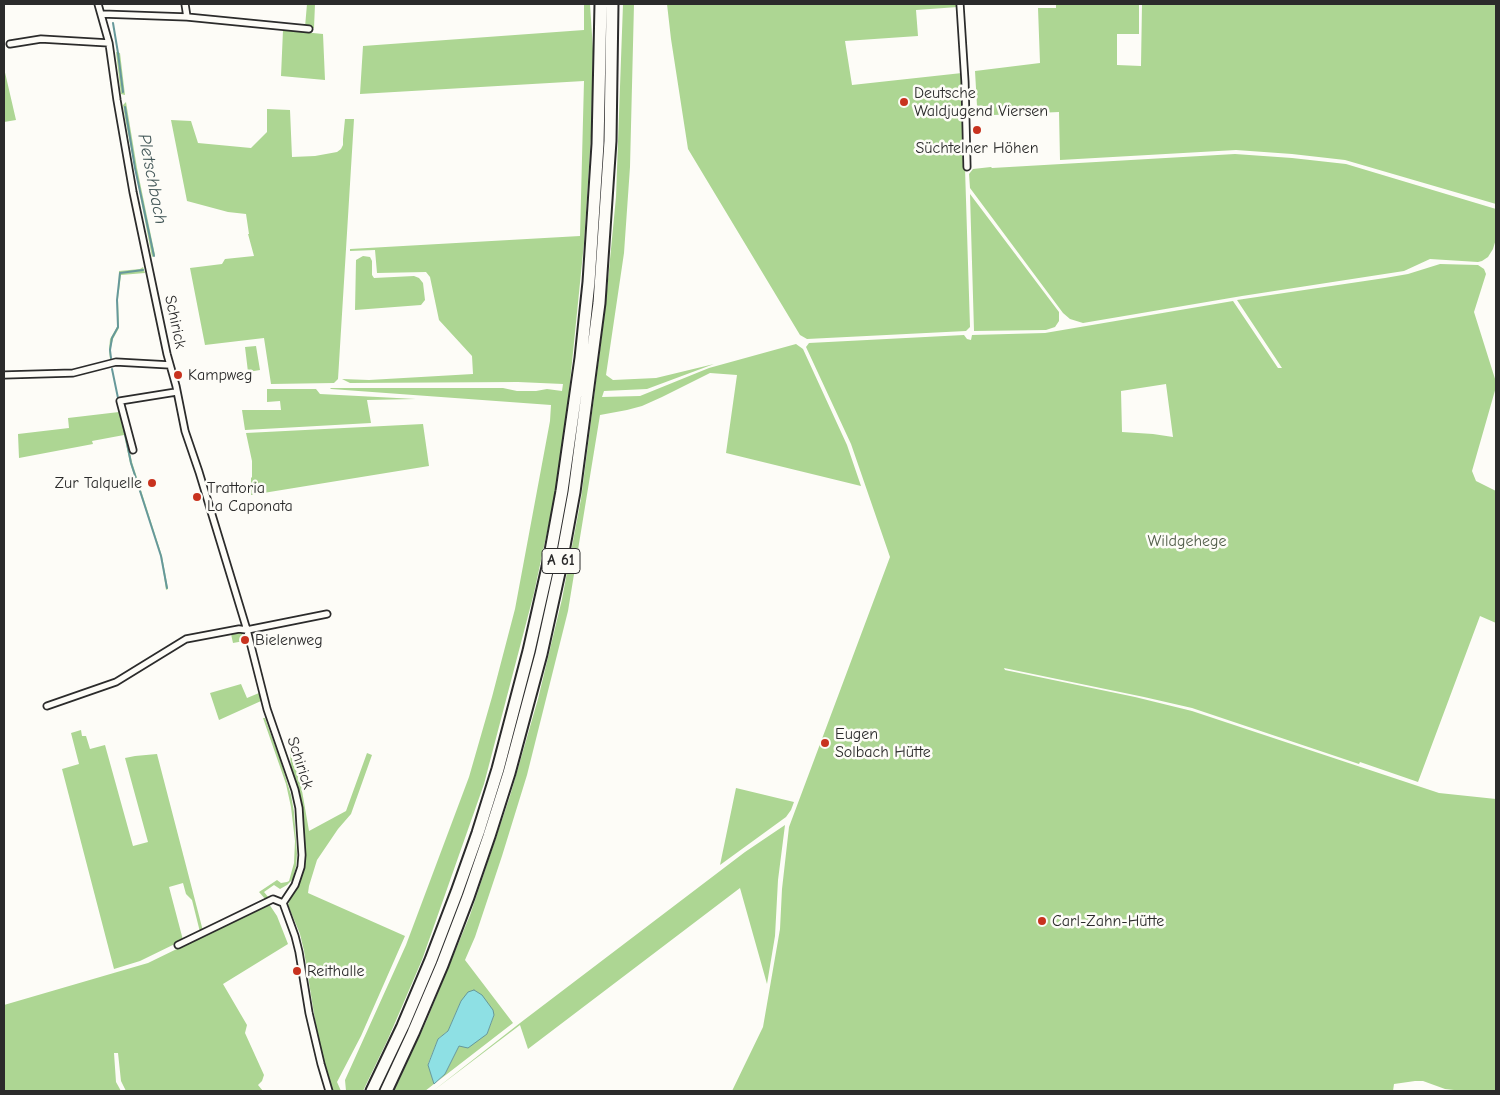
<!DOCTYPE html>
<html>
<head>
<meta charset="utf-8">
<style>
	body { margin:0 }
	#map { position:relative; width:1500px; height:1095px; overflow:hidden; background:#fdfcf7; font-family:"Comic Neue",sans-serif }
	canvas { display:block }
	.frame { position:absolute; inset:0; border:5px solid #2b2b2b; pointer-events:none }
</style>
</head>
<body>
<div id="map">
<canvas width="1500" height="1095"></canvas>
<div class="frame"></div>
</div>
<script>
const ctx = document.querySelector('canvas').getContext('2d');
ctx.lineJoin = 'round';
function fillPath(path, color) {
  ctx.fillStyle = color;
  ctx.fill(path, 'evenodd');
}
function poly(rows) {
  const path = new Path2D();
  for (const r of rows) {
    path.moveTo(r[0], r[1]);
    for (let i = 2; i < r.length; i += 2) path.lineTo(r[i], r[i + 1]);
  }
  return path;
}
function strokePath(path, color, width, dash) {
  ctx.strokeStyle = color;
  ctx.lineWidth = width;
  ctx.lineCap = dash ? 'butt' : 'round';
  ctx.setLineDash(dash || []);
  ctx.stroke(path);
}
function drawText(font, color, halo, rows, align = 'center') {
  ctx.font = font + ' "Comic Neue",sans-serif';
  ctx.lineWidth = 5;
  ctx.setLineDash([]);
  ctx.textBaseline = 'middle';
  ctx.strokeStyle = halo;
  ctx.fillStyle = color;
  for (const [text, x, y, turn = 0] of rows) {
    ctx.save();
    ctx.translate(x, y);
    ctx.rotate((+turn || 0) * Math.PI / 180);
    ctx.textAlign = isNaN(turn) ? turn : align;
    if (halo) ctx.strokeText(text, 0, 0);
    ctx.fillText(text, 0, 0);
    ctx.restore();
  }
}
const green = poly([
	[307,4,315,4,314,28,305,27],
	[584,4,590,4,593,51,591,136,584,243,562,462,534,593,484,784,422,960,388,1039,363,1091,346,1091,345,1080,406,945,469,777,492,697,515,609,550,421,551,405,331,389,330,388,503,388,517,391,536,391,547,389,562,391,563,384,518,382,350,383,342,379,369,380,473,374,472,356,439,320,430,277,426,272,377,273,375,250,350,251,350,249,580,236,584,81,360,94,363,46,584,30],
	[623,4,634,4,630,167,624,253,606,375,613,380,656,378,714,364,647,389,604,391,602,397,640,396,709,368,796,344,803,349,847,445,861,486,726,453,737,375,710,373,662,397,642,406,627,410,600,415,568,611,527,775,502,856,475,937,465,960,513,1023,438,1081,445,1074,459,1046,487,1034,494,1015,461,1001,448,1031,438,1039,428,1064,434,1084,425,1091,394,1091,426,1022,470,915,510,796,538,699,562,599,581,499,605,311,616,197],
	[667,4,958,4,958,7,916,10,918,36,845,41,852,85,962,73,970,327,966,331,807,339,800,335,688,149,671,39],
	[1056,4,1139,4,1139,34,1117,34,1117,65,1141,66,1142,4,1496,4,1496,204,1345,160,1292,154,1236,150,1060,160,1059,112,994,115,993,113,987,113,986,106,977,106,975,71,1040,63,1038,8,1056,8],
	[283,30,323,34,325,80,281,76],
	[116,52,120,53,125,95,121,94],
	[4,68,16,120,4,122],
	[126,102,137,168,155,255,152,257,125,118,123,105],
	[267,109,290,110,292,157,315,156,337,152,341,149,343,145,343,139,345,119,354,119,338,379,334,383,271,384,264,338,205,345,190,268,222,264,225,259,254,256,248,234,249,234,246,214,228,212,187,201,171,120,191,121,198,143,251,148,267,132],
	[1235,154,1292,158,1346,164,1496,209,1496,239,1493,249,1488,257,1482,261,1478,262,1430,259,1404,271,1242,296,1083,323,1070,319,1063,313,970,188,969,174,973,169,991,167,992,168],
	[970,194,1059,312,1059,321,1055,327,1046,330,974,331],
	[363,256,370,257,372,261,372,275,374,278,414,276,419,278,423,283,425,300,421,305,355,310,356,260],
	[1440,264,1478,265,1484,269,1486,274,1474,312,1496,382,1496,387,1472,471,1476,481,1496,491,1496,623,1480,616,1418,782,1360,762,1359,764,1192,708,1144,697,1004,668,1005,670,1135,697,1192,711,1439,793,1496,799,1496,1091,1463,1091,1445,1089,1423,1081,1415,1081,1394,1084,1393,1091,732,1091,763,1027,780,929,782,889,789,827,890,557,851,444,806,347,809,343,964,335,967,339,971,340,972,335,1045,333,1233,301,1278,368,1282,368,1237,300,1385,278,1408,274],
	[1166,384,1173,437,1153,434,1122,432,1121,391],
	[143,267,145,273,121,275,118,299,119,328,113,339,110,351,111,359,110,359,109,350,110,339,117,327,119,271,140,269],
	[256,346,260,370,248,372,245,347],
	[267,389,316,389,320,394,416,399,367,400,371,423,245,430,242,410,281,410,280,401,267,402],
	[117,402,119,402,132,462,162,556,168,589,166,590,161,556,130,463,124,435,92,441,93,444,19,458,18,434,69,428,68,418,119,412],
	[423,424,429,466,251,495,251,478,252,477,252,461,246,433],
	[242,632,244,641,233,643,231,634],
	[241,684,247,698,259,693,261,701,219,720,210,693],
	[263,718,265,718,281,762,291,795,294,812,297,854,296,866,293,879,287,885,280,889,274,885,264,892,269,898,266,900,259,892,277,880,281,883,287,882,289,881,294,863,295,841,291,807,286,784],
	[81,730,82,736,86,736,90,749,105,745,133,846,148,842,125,758,135,756,157,754,203,931,200,932,192,900,186,894,183,883,169,887,183,940,140,961,114,969,62,769,79,764,71,733],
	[290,752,301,785,309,831,346,811,367,753,372,755,351,814,338,829,317,860,309,886,308,893,405,936,361,1036,337,1082,341,1091,333,1091,319,1045,304,951,300,934,288,905,291,897,300,882,304,868,305,856,303,814,297,785,291,768],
	[736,788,794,802,791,810,786,817,720,865],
	[785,825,778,880,775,936,767,984,740,888,528,1049,520,1025,433,1091,520,1023,745,852],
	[269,904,277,916,288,944,223,984,247,1025,245,1033,264,1075,262,1081,258,1085,263,1091,126,1091,121,1081,118,1053,114,1053,116,1082,121,1091,4,1091,4,1005,148,963]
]);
const water = poly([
	[474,990,482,995,493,1010,494,1015,487,1034,468,1048,459,1046,445,1074,434,1084,428,1065,438,1039,448,1031,461,1001,468,992,474,990]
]);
const stream = poly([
	[113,23,118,53,123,92],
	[125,107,135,168,154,256],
	[111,358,110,350,112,338,118,327,117,300,120,273,143,270],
	[112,369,118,398],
	[121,414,131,463,161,556,167,588]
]);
const minor = poly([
	[98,4,109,43,117,100,133,192,167,354,176,386,185,431,199,472,247,630,267,709,295,790,299,808,300,825,302,855,301,867,295,885,283,903,295,936,299,952,309,1013,321,1064,329,1091],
	[185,4,187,17],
	[960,4,965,82,967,167],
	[102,14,187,17,309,29],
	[10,44,41,39,109,43],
	[4,375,73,373,116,362,170,365],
	[133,450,120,401,176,392],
	[47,706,116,682,186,639,239,629,247,630,327,614],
	[178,945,273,899,283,903]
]);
const motorway = poly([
	[372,1091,403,1026,431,960,457,892,478,833,498,769,529,651,548,567,562,491,581,358,589,282,598,144,601,4],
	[386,1091,413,1033,442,965,468,897,489,836,509,773,541,654,560,568,574,492,599,303,610,141,612,4]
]);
const markers = [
	[904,102,5,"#c8321e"],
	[977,130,5,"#c8321e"],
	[178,375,5,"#c8321e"],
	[152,483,5,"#c8321e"],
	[197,497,5,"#c8321e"],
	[245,640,5,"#c8321e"],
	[825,743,5,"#c8321e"],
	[1042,921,5,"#c8321e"],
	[297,971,5,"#c8321e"]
];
const shields = [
	[561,561,38]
];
const shieldNames = [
	["A 61",561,561]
];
const poiNames = [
	["Deutsche",914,93],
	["Waldjugend Viersen",914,111],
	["Süchtelner Höhen",977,148,"center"],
	["Kampweg",188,375],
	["Zur Talquelle",142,483,"right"],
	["Trattoria",207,488],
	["La Caponata",207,506],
	["Bielenweg",255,640],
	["Eugen",835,734],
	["Solbach Hütte",835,752],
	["Carl-Zahn-Hütte",1052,921],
	["Reithalle",307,971]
];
const streetNames = [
	["Schirick",175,322,78],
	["Schirick",300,763,72]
];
const parkNames = [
	["Wildgehege",1187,541]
];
const waterNames = [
	["Pletschbach",152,179,79]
];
fillPath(green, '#add693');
fillPath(water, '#8ee0e4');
strokePath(water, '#66989a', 1);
strokePath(stream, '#66989a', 2);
strokePath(minor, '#2b2b2b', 9);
strokePath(motorway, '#2b2b2b', 15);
strokePath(minor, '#fdfcf7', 5.5);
strokePath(motorway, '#fdfcf7', 11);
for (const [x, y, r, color] of markers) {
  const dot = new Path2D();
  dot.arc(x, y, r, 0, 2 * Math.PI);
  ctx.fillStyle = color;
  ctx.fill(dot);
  strokePath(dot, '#fdfcf7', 2);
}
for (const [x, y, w] of shields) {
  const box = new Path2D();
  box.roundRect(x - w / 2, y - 12.5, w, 25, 4);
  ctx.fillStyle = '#fdfcf7';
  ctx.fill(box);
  strokePath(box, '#2b2b2b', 1);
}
drawText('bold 15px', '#2b2b2b', null, shieldNames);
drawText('16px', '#2b2b2b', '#fdfcf7', poiNames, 'left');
drawText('16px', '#2b2b2b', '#fdfcf7', streetNames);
drawText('16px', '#525e4a', '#fdfcf7', parkNames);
drawText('italic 18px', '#445859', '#fdfcf7', waterNames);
</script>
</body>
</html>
